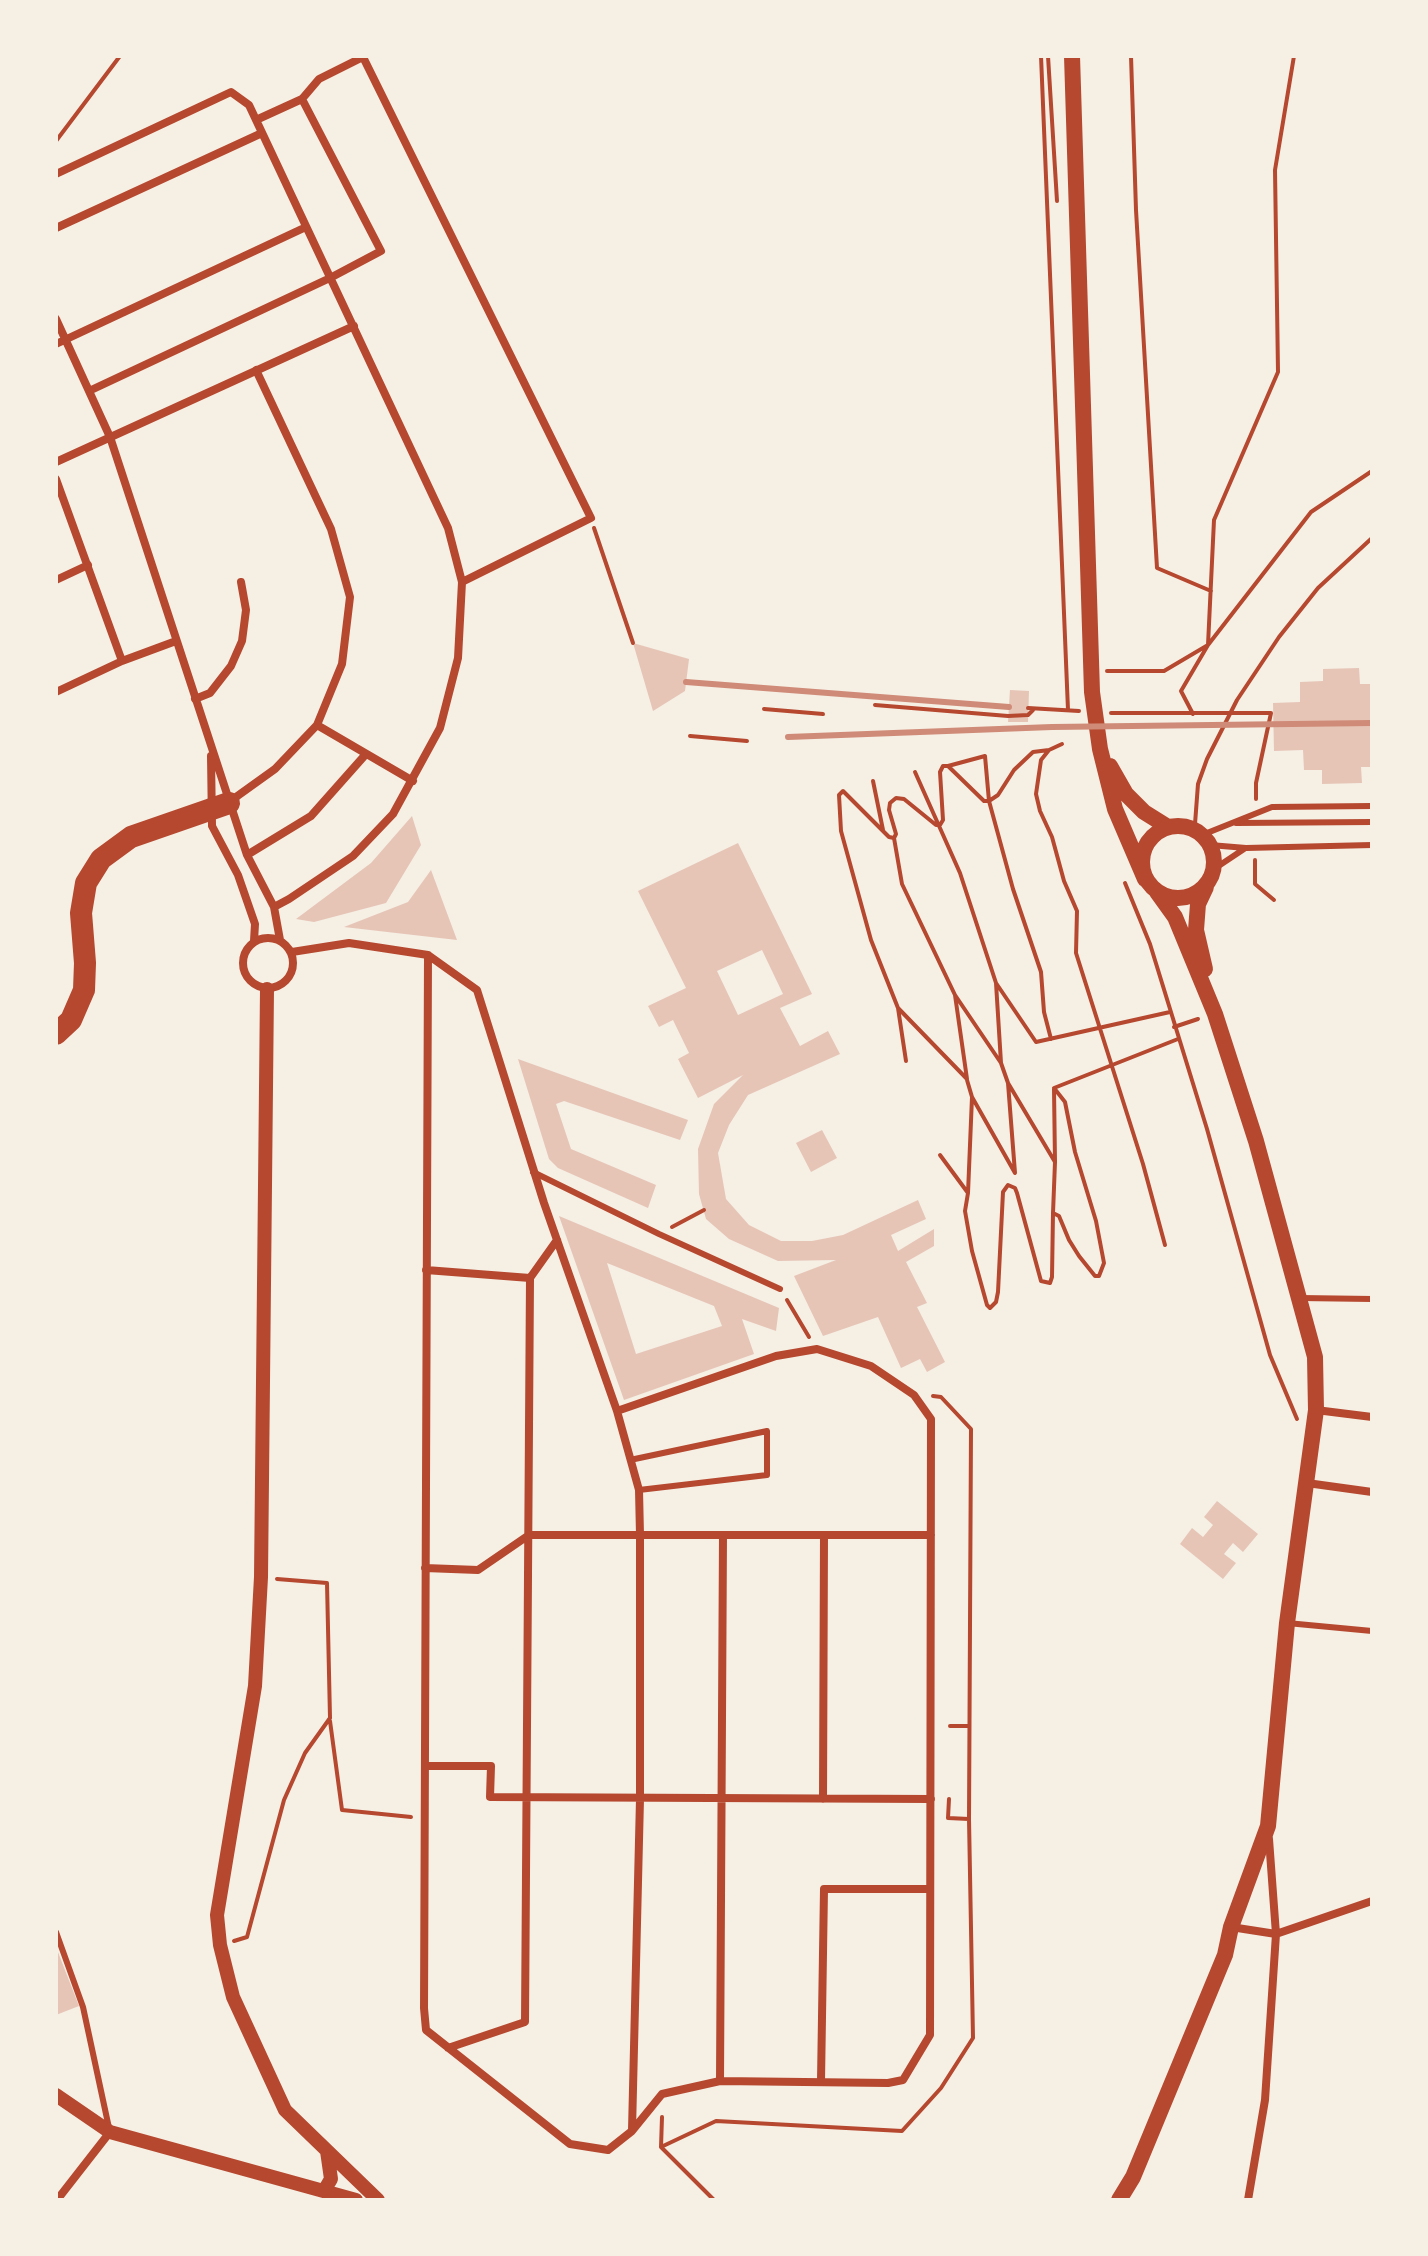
<!DOCTYPE html>
<html>
<head>
<meta charset="utf-8">
<style>
	body { margin:0 }
	#map { position:relative; width:1428px; height:2256px; overflow:hidden; background:#f6efe4; font-family:Lora,serif }
	canvas { display:block }
	.frame { position:absolute; inset:0; border:58px solid #f6efe4; pointer-events:none }
</style>
</head>
<body>
<div id="map">
<canvas width="1428" height="2256"></canvas>
<div class="frame"></div>
</div>
<script>
const ctx = document.querySelector('canvas').getContext('2d');
ctx.lineJoin = 'round';
function fillPath(path, color) {
  ctx.fillStyle = color;
  ctx.fill(path, 'evenodd');
}
function poly(rows) {
  const path = new Path2D();
  for (const r of rows) {
    if (r.length === 3) {
      path.moveTo(r[0] + r[2], r[1]);
      path.arc(r[0], r[1], r[2], 0, 2 * Math.PI);
      continue;
    }
    path.moveTo(r[0], r[1]);
    for (let i = 2; i < r.length; i += 2) path.lineTo(r[i], r[i + 1]);
  }
  return path;
}
function strokePath(path, color, width, dash) {
  ctx.strokeStyle = color;
  ctx.lineWidth = width;
  ctx.lineCap = dash ? 'butt' : 'round';
  ctx.setLineDash(dash || []);
  ctx.stroke(path);
}
const building = poly([
	[633,643,689,659,685,691,653,711],
	[1359,668,1360,684,1372,684,1372,767,1361,767,1362,783,1322,784,1322,770,1304,770,1303,750,1274,751,1273,703,1300,702,1300,682,1323,681,1323,669],
	[1010,690,1029,691,1028,722,1008,722],
	[412,816,421,845,386,903,314,922,296,919,371,863],
	[738,843,812,994,780,1008,800,1046,828,1031,840,1054,748,1095,729,1125,718,1153,726,1199,749,1225,781,1241,812,1241,843,1235,918,1200,926,1219,891,1235,898,1251,934,1229,934,1246,906,1262,927,1303,917,1307,945,1362,927,1372,920,1359,901,1368,878,1317,823,1336,794,1276,836,1260,778,1261,729,1239,706,1219,699,1194,698,1149,714,1104,743,1075,698,1098,678,1059,689,1053,673,1020,659,1027,648,1006,686,988,638,891],
	[762,950,783,994,738,1015,717,971],
	[431,870,457,940,344,927,408,902],
	[518,1059,688,1120,680,1140,564,1101,556,1104,571,1149,656,1185,648,1208,558,1168,549,1159],
	[822,1130,837,1158,811,1172,796,1143],
	[559,1216,779,1308,776,1331,742,1319,754,1354,624,1400],
	[607,1263,714,1306,722,1326,636,1354],
	[1217,1501,1258,1534,1243,1552,1233,1543,1224,1554,1236,1563,1223,1579,1180,1544,1192,1528,1203,1537,1213,1525,1204,1517],
	[56,1947,79,2006,56,2015]
]);
const path = poly([
	[1041,56,1068,710],
	[1048,56,1057,201],
	[1131,56,1136,210,1157,568,1211,591],
	[56,141,120,56],
	[594,528,633,643],
	[1107,671,1164,671,1208,645,1311,512,1372,471],
	[875,705,1008,716,1028,715,1033,710],
	[1028,708,1079,711],
	[764,709,823,714],
	[1111,713,1271,713,1256,783,1256,799],
	[1193,714,1181,691,1208,645,1214,520,1278,372,1275,170,1294,56],
	[690,736,747,741],
	[1049,750,1041,760,1036,794,1040,811,1052,837,1064,881,1077,911,1076,953,1143,1164,1165,1245],
	[948,766,985,756,989,801,1013,889,1041,972,1044,1012,1051,1039],
	[915,772,960,873,996,983],
	[873,781,883,830],
	[1195,824,1198,784,1207,759,1237,700,1279,637,1318,588,1372,538],
	[940,825,943,820,940,772,943,766,948,766,984,801,989,801,998,795,1014,770,1033,752,1049,750,1062,744],
	[894,838,902,884,955,995],
	[1255,860,1255,884,1274,900],
	[1125,883,1150,944,1207,1129,1270,1355,1297,1419],
	[898,1008,871,940,841,831,839,795,843,791,889,837,894,838,896,834,889,810,890,803,896,798,904,799,936,825,940,825],
	[1174,1027,1198,1019],
	[906,1061,898,1008,967,1079,955,995,1001,1063,996,983,1036,1042,1170,1012],
	[1001,1063,1008,1083],
	[967,1080,972,1097],
	[1054,1088,1178,1039],
	[940,1155,968,1193,972,1097,1015,1173,1008,1083,1055,1162,1054,1089],
	[968,1193,965,1211,972,1251,987,1305,990,1308,996,1302,998,1292,1003,1192,1008,1185,1015,1188,1017,1193,1041,1281,1050,1283,1052,1277,1053,1213,1059,1216,1069,1240,1079,1256,1095,1276,1099,1276,1104,1263,1096,1221,1075,1152,1065,1102,1054,1088],
	[1053,1213,1055,1162],
	[672,1227,704,1210],
	[787,1300,809,1337],
	[330,1721,342,1810,411,1817],
	[950,1726,969,1726],
	[949,1799,948,1818,969,1819],
	[234,1941,247,1937,284,1800,305,1753,330,1718,327,1583,277,1579],
	[662,2117,661,2147,714,2200],
	[661,2147,716,2121,902,2131,941,2088,973,2038,969,1819,971,1429,941,1397,933,1396]
]);
const service = poly([
	[1236,823,1372,822],
	[1202,835,1272,807,1372,806],
	[1210,845,1246,848,1372,845],
	[1214,869,1244,849],
	[533,1172,659,1234,780,1289],
	[1300,1298,1372,1299],
	[630,1460,767,1431,767,1475,639,1490],
	[1287,1623,1372,1631],
	[56,1932,83,2007,109,2128]
]);
const minor = poly([
	[256,120,302,99,319,79,363,57,591,518,462,582],
	[56,174,231,92,249,105,448,528,462,582,458,658,440,728,393,814,353,856,289,899,274,907],
	[56,228,262,133],
	[56,319,110,437,247,855,274,907,280,940],
	[56,344,306,227],
	[89,391,330,278,381,251,302,99],
	[56,462,354,326],
	[56,479,122,661],
	[56,580,88,565],
	[56,692,122,661,176,641],
	[195,699,210,693,231,666,242,641,246,610,241,582],
	[317,725,413,781],
	[211,756,212,826,238,875,255,924,254,941],
	[229,802,275,769,317,725,342,664,350,597,331,529,256,370],
	[247,855,311,816,366,754],
	[268,963,25],
	[292,952,349,943,428,955,477,990,544,1203,617,1411,639,1490,640,1535,640,1799,632,2130],
	[428,955,424,2008,426,2030,570,2144,608,2150,632,2131,662,2094,720,2081,888,2083,903,2080,930,2035,931,1419,914,1395,871,1366,817,1349,776,1356,617,1411],
	[426,1270,530,1278],
	[1316,1410,1372,1417],
	[1307,1483,1372,1492],
	[425,1568,478,1570,529,1535,931,1535],
	[425,1766,491,1766,490,1797,931,1799],
	[823,1799,824,1535],
	[1231,1927,1276,1934,1372,1901],
	[448,2048,525,2022,530,1278,557,1240],
	[720,2081,723,1535],
	[821,2081,824,1889,930,1889],
	[57,2200,110,2132],
	[1248,2200,1265,2100,1276,1934,1269,1839]
]);
const tertiary = poly([
	[267,989,261,1577,255,1686,217,1915,220,1945,233,1997,285,2110,378,2200],
	[56,2095,110,2132,356,2200],
	[324,2191,331,2179,327,2151]
]);
const secondary = poly([
	[1072,56,1092,692,1100,749,1115,809,1145,879],
	[1110,766,1126,794,1144,812,1168,827],
	[1178,862,36],
	[1205,969,1196,930,1198,904,1206,887],
	[1119,2200,1133,2177,1225,1955,1231,1927,1268,1826,1287,1623,1316,1410,1315,1357,1256,1141,1215,1014,1175,917,1157,892]
]);
const motorway = poly([
	[56,1034,71,1020,84,990,85,963,81,913,86,883,101,859,131,837,229,803]
]);
const rail = poly([
	[686,682,1009,707],
	[788,737,1052,727,1372,723]
]);
fillPath(building, '#e6c5b7');
strokePath(path, '#b5482f', 4);
strokePath(service, '#b5482f', 6);
strokePath(minor, '#b5482f', 8);
strokePath(tertiary, '#b5482f', 14);
strokePath(secondary, '#b5482f', 16);
strokePath(motorway, '#b5482f', 22);
strokePath(rail, '#cf8b77', 6);
</script>
</body>
</html>
